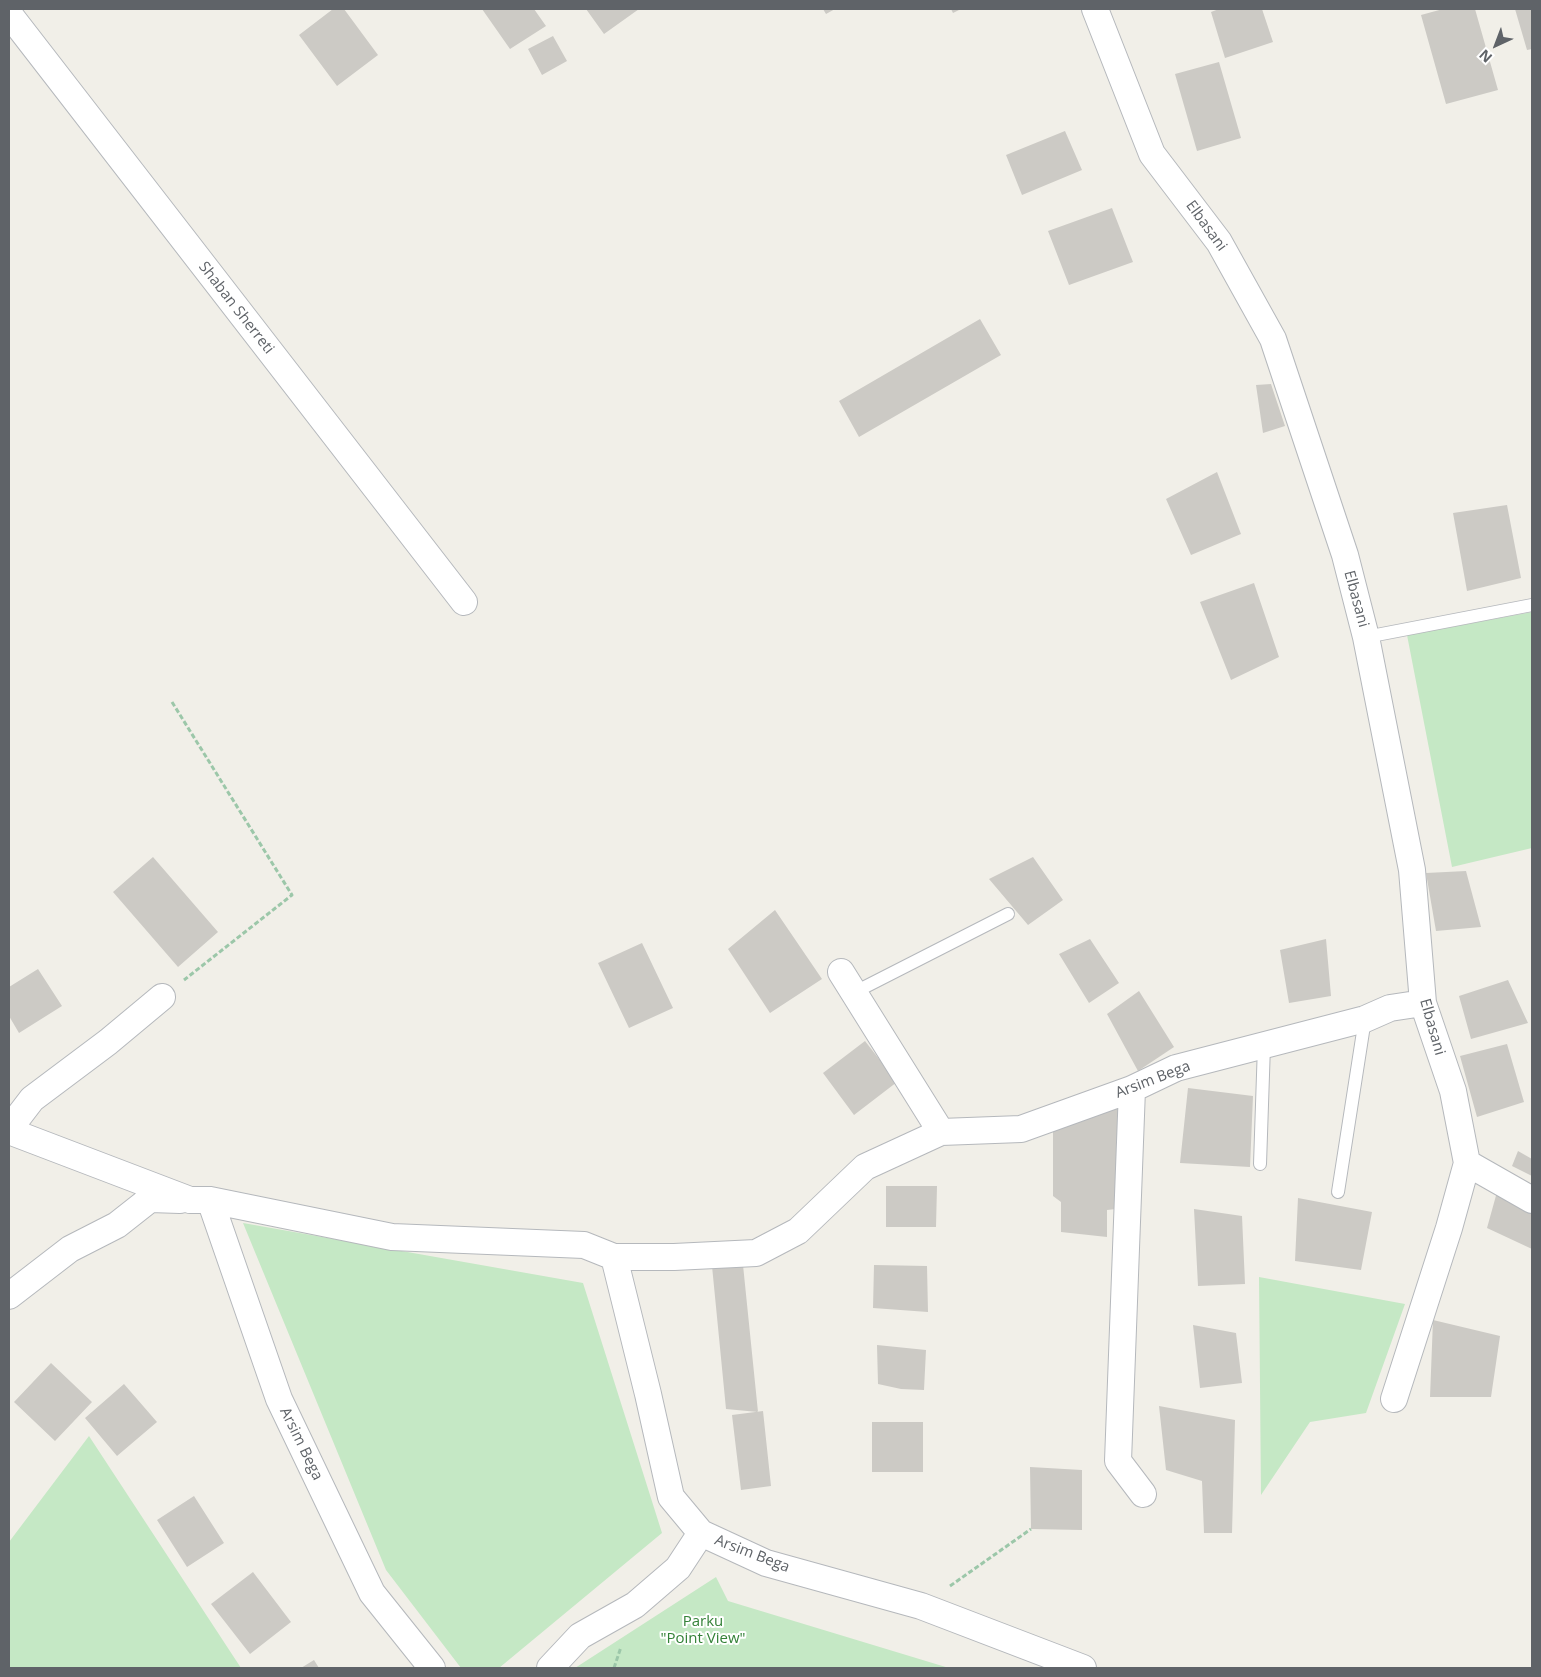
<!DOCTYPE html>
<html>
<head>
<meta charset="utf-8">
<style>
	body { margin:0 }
	#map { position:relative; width:1541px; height:1677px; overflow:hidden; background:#f1efe8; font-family:"Open Sans",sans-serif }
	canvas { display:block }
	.frame { position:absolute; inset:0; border:10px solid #5f6368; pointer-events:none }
	.north { position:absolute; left:1471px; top:20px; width:50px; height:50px; -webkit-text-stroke:4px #fff; paint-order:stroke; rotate:223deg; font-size:14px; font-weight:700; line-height:20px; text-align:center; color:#5f6368 }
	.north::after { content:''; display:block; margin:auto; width:18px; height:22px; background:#5f6368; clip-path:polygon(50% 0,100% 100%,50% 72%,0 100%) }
</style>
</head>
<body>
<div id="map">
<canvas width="1541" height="1677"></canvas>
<div class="frame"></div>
<div class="north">N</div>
</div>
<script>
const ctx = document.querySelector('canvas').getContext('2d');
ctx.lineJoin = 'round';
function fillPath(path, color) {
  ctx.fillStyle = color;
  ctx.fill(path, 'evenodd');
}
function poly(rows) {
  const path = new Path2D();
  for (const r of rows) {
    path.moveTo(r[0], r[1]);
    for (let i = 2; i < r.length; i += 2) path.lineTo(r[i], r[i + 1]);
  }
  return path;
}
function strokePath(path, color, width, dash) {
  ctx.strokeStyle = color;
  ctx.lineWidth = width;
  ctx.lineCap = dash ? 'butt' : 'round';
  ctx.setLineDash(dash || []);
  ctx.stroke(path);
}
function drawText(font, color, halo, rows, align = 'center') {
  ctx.font = font + ' "Open Sans",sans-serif';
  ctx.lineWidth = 4;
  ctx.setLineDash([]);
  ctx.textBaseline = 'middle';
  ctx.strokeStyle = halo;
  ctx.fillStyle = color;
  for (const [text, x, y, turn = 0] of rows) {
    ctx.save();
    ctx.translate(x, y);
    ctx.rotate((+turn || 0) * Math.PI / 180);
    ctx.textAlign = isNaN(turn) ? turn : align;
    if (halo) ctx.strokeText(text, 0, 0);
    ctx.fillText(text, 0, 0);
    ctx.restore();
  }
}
const green = poly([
	[1532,612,1532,848,1452,867,1407,635],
	[243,1223,583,1283,662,1533,499,1668,461,1668,386,1570],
	[1259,1277,1405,1304,1366,1413,1310,1422,1261,1495],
	[89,1436,241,1668,9,1668,9,1542],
	[716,1577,728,1601,949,1668,575,1668]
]);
const building = poly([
	[333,9,344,9,378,55,337,86,299,35],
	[482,9,534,9,546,26,510,49],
	[586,9,639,9,604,34],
	[823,9,835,9,826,14],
	[951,9,961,9,953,13],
	[1219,9,1262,9,1273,42,1225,58,1211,12],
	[1443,9,1475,9,1498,90,1446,104,1421,15],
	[1515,9,1532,9,1532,49,1527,50],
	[553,36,567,61,542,75,528,49],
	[1219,62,1241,138,1197,151,1175,74],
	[1065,131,1082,170,1022,195,1006,155],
	[1112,208,1133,262,1069,285,1048,231],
	[980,319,1001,355,859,437,839,401],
	[1271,384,1285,426,1263,433,1256,385],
	[1217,472,1241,534,1191,555,1166,499],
	[1507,505,1521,578,1467,591,1453,513],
	[1254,583,1279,657,1231,680,1200,602],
	[153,857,218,932,178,967,113,892],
	[1033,857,1063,900,1028,925,989,879],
	[1466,871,1481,927,1436,931,1426,873],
	[775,910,822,979,770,1013,728,949],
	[1090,939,1119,983,1089,1003,1059,954],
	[1326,939,1331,996,1289,1003,1280,950],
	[642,943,673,1008,629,1028,598,963],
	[38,969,62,1006,19,1033,9,1016,9,987],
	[1508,980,1528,1023,1471,1039,1459,996],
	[1139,991,1174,1047,1138,1071,1107,1014],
	[865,1041,897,1082,854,1115,823,1073],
	[1507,1044,1524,1102,1477,1117,1460,1056],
	[1188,1088,1253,1096,1250,1167,1180,1163],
	[1096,1109,1123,1109,1116,1209,1107,1210,1107,1237,1061,1232,1061,1202,1053,1196,1053,1124],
	[1518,1151,1532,1159,1532,1176,1512,1166],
	[886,1186,937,1186,936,1227,886,1227],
	[1497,1192,1532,1214,1532,1249,1487,1228],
	[1298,1198,1372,1212,1361,1270,1295,1261],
	[1194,1209,1242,1216,1245,1284,1198,1286],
	[743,1265,758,1412,726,1409,712,1266],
	[874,1265,927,1266,928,1312,873,1308],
	[1433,1320,1500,1336,1491,1397,1430,1397],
	[1193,1325,1236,1333,1242,1383,1200,1388],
	[877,1345,926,1350,924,1390,901,1389,878,1384],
	[51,1363,92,1402,55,1441,14,1402],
	[124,1384,157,1422,117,1456,85,1418],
	[1159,1406,1235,1420,1232,1533,1204,1533,1202,1481,1166,1470],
	[763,1411,771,1486,741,1490,732,1415],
	[872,1422,923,1422,923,1472,872,1472],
	[1030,1467,1082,1470,1082,1530,1031,1529],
	[194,1496,224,1543,187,1567,157,1520],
	[253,1572,291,1622,250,1654,211,1604],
	[314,1660,319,1668,301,1668]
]);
const path = poly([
	[172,702,292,895,184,980],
	[950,1586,1031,1529],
	[614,1668,621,1647]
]);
const service = poly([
	[1366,637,1532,605],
	[855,992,1008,914],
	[1260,1164,1264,1045],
	[1338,1192,1365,1019]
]);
const minor = poly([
	[1095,9,1152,154,1219,242,1273,339,1345,555,1366,637,1412,870,1423,1003,1453,1091,1467,1163,1532,1200],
	[9,14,464,602],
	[841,972,941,1132],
	[1132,1089,1118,1461,1143,1494],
	[9,1131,190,1200,210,1200,392,1237,584,1245,614,1257,674,1257,756,1253,798,1231,865,1167,941,1132,1021,1129,1132,1089,1176,1068,1365,1019,1390,1008,1423,1003],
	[11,1131,19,1116,32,1099,108,1042,162,997],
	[210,1200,279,1399,372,1593,432,1668],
	[614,1257,648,1394,671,1497,701,1533,766,1563,921,1606,1083,1668],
	[9,1296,70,1249,117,1225,150,1199,180,1200],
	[1394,1399,1449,1228,1467,1163],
	[550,1668,580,1636,635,1605,678,1568,701,1533]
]);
const streetNames = [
	["Elbasani",1206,226,54],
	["Shaban Sherreti",236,308,52],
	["Elbasani",1356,599,75],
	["Elbasani",1432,1027,74],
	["Arsim Bega",1153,1080,-21],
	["Arsim Bega",301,1444,64],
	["Arsim Bega",752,1554,21]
];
const parkNames = [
	["Parku",703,1622],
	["\"Point View\"",703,1639]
];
fillPath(green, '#c5e8c5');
fillPath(building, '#cccac5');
strokePath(service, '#b5b8bc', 14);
strokePath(minor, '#b5b8bc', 28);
strokePath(path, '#9cc7a9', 3, [5, 2.5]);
strokePath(service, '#fff', 12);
strokePath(minor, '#fff', 26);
drawText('15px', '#5f6368', '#fff', streetNames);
drawText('15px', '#348238', '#fff', parkNames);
</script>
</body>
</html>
